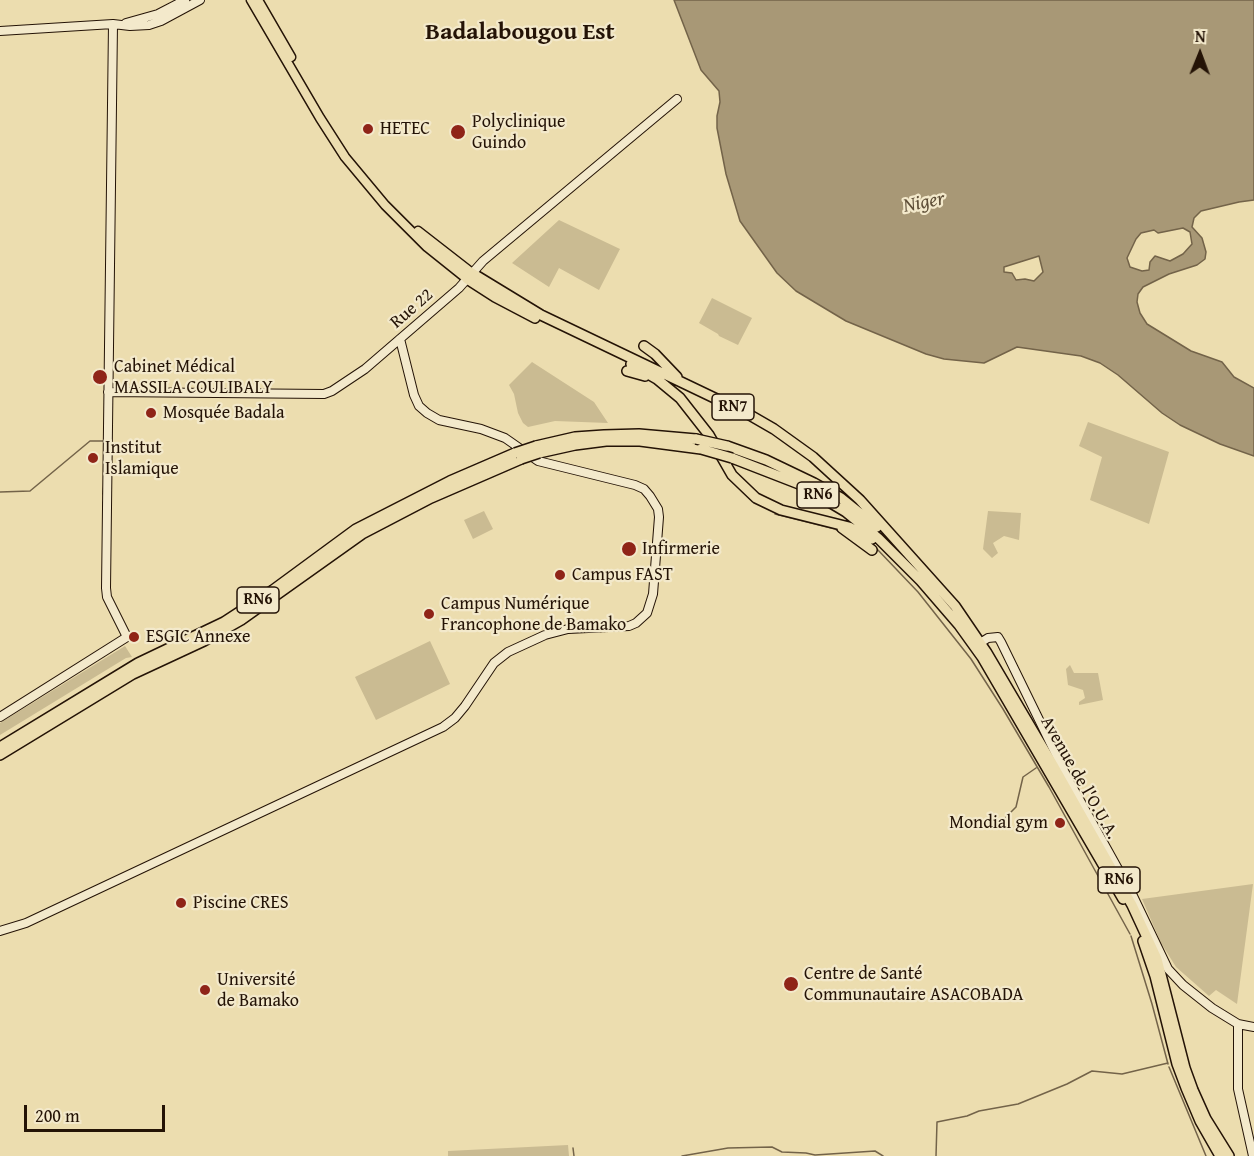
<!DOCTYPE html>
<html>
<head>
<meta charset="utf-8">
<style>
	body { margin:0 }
	#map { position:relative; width:1254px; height:1156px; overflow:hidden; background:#ecddaf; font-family:"Gentium Book Plus",serif }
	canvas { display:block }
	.north { position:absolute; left:1170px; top:24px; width:60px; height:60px; -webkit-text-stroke:4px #f3e9cb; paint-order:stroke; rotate:1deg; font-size:16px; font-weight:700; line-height:24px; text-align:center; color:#241306 }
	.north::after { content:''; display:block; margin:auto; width:21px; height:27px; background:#241306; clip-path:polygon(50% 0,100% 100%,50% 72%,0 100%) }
	.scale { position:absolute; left:24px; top:1105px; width:141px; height:27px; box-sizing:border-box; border:3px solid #241306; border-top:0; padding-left:8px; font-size:18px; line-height:21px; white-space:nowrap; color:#241306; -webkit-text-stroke:4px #f3e9cb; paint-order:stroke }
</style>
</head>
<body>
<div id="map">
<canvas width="1254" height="1156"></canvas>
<div class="north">N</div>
<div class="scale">200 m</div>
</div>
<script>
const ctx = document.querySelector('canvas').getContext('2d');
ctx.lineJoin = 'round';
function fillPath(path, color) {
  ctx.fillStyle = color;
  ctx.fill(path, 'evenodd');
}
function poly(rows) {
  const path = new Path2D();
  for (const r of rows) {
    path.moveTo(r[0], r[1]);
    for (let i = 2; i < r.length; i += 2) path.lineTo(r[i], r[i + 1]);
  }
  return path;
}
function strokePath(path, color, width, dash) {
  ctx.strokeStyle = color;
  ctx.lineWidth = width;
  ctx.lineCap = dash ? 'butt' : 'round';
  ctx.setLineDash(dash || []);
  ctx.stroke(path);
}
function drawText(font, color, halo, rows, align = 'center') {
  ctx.font = font + ' "Gentium Book Plus",serif';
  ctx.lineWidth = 4.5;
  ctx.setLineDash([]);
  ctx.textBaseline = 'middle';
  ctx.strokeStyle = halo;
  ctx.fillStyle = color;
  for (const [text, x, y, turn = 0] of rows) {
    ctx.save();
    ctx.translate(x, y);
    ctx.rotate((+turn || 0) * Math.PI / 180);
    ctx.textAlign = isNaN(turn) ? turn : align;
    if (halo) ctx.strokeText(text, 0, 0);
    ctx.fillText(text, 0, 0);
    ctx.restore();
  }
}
const green = poly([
	[559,220,620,249,599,290,559,268,549,287,512,263],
	[712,298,752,318,738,345,719,336,718,334,699,323],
	[532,362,594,402,608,423,555,421,528,427,523,423,518,413,514,394,509,385],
	[1088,422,1169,452,1149,524,1090,500,1102,457,1079,446],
	[484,511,493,529,473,539,464,520],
	[988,511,1021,513,1019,540,1004,536,993,543,998,553,992,558,983,549],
	[430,641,450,684,376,720,355,677],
	[125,646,132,657,126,658,0,735,0,723],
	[1070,665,1074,673,1098,673,1103,700,1079,705,1079,702,1085,698,1083,690,1068,685,1066,669],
	[1253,884,1237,1004,1216,990,1209,996,1176,967,1161,943,1142,899],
	[568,1145,569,1156,448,1156,448,1151]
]);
const water = poly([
	[674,0,1254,0,1254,200,1239,202,1201,211,1194,218,1192,227,1202,238,1206,252,1205,259,1197,265,1169,274,1143,287,1138,294,1137,302,1140,313,1147,324,1191,351,1222,362,1234,377,1254,388,1254,456,1220,444,1180,425,1162,413,1118,375,1100,363,1081,356,1017,347,984,363,944,359,926,354,846,321,796,291,777,273,740,221,726,174,717,128,717,116,720,102,719,91,701,70,674,0],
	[1183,228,1190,232,1192,244,1183,254,1170,261,1155,256,1150,262,1149,270,1142,271,1130,267,1127,258,1136,239,1141,233,1154,230,1158,233,1183,228],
	[1039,256,1043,272,1034,281,1025,279,1016,280,1012,273,1004,272,1004,267,1039,256]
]);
const stream = poly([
	[0,492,30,491,90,441,103,441],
	[103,494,104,484],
	[103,512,103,502],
	[775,514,835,529,845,536],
	[877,549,918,592,971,659,1003,709,1049,787,1130,934],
	[1003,820,1016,807,1023,777,1036,768],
	[1131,936,1152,1004,1168,1064],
	[1169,1067,1206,1156],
	[573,1148,574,1156],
	[682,1156,728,1148,772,1147,782,1152,806,1153,815,1155,875,1151,883,1156],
	[936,1156,937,1122,967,1116,979,1111,1018,1104,1067,1084,1092,1071,1122,1074,1168,1063]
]);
const secondary = poly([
	[126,23,158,14,185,0],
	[0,31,113,24,130,26,149,25,161,21,200,0],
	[108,392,324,394,332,391,365,369,459,288,483,261,677,99],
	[977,645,988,638,998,637,1001,642,1068,779,1133,896,1168,969,1183,985,1212,1008,1238,1024,1254,1027],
	[0,717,127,637,107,597,106,588,113,24],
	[0,931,26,923,443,727,455,718,465,706,494,663,508,652,545,635,568,629,629,626,636,623,647,613,653,594,659,517,658,509,650,496,644,489,635,485,538,461,505,438,481,429,439,420,427,413,419,406,414,395,400,339],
	[1238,1024,1238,1089,1253,1156]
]);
const primary = poly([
	[251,0,320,118,345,157,385,205,427,247,467,279],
	[258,0,291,57],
	[418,231,472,273]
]);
const highway = poly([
	[472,273,541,315,748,414,774,429,813,457,860,500,955,606,987,653,1053,765,1132,905,1157,959,1185,1068,1193,1090,1206,1119,1229,1156],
	[467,279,495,297,535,318],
	[644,346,655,354,677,377],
	[631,364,657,379,680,398,709,435,732,475,756,498,781,510,849,527,872,539],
	[627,371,645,376],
	[536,446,575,437,604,435,639,434,696,439],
	[727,446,766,460,814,483,841,498,877,527],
	[539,453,575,445,606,441,640,441,701,449],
	[732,458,799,484,846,512,878,538,921,581,959,625,982,657,1123,899],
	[842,528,872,550],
	[0,747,138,663,224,622,273,590,356,529,450,481,515,453],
	[0,755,133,674,204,641,241,620,362,534,431,498,521,459],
	[1143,941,1155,976,1177,1064,1186,1088,1200,1121,1220,1156]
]);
const highwayBridge = poly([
	[696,439,727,446],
	[701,449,732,458],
	[515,453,536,446],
	[521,459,539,453]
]);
const markers = [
	[368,129,6,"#8f2418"],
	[458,132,8,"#8f2418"],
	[100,377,8,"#8f2418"],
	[151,413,6,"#8f2418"],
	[93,458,6,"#8f2418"],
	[629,549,8,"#8f2418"],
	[560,575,6,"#8f2418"],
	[429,614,6,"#8f2418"],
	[134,637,6,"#8f2418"],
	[1060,823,6,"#8f2418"],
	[181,903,6,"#8f2418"],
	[791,984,8,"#8f2418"],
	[205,990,6,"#8f2418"]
];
const shields = [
	[733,407,42],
	[818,495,42],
	[258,600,42],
	[1119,880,42]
];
const shieldNames = [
	["RN7",733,407],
	["RN6",818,495],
	["RN6",258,600],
	["RN6",1119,880]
];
const poiNames = [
	["Polyclinique",472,122],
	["Guindo",472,143],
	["HETEC",380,129],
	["Cabinet Médical",114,367],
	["MASSILA COULIBALY",114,388],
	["Mosquée Badala",163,413],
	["Institut",105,448],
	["Islamique",105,469],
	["Infirmerie",642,549],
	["Campus FAST",572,575],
	["Campus Numérique",441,604],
	["Francophone de Bamako",441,625],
	["ESGIC Annexe",146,637],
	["Mondial gym",1048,823,"right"],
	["Piscine CRES",193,903],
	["Centre de Santé",804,974],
	["Communautaire ASACOBADA",804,995],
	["Université",217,980],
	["de Bamako",217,1001]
];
const streetNames = [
	["Rue 22",412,309,-41],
	["Avenue de l'O.U.A.",1079,778,60]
];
const waterNames = [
	["Niger",924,203,-11]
];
const districtNames = [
	["Badalabougou Est",520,33]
];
fillPath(green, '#cabb92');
fillPath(water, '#a89876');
strokePath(water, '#736349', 1.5);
strokePath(stream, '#736349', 1.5);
strokePath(secondary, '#241306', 10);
strokePath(primary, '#241306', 11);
strokePath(highway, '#241306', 12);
strokePath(secondary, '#f3e9cb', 8);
strokePath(primary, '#ecddaf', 8);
strokePath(highway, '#ecddaf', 9);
strokePath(highwayBridge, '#241306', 12, []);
strokePath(highwayBridge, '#ecddaf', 9);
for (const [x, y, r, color] of markers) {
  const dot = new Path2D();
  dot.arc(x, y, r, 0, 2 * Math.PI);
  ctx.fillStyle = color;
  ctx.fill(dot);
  strokePath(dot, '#f3e9cb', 2);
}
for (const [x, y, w] of shields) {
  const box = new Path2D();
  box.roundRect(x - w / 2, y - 13, w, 26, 4.5);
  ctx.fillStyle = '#f3e9cb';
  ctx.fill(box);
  strokePath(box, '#241306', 1.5);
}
drawText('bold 16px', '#241306', null, shieldNames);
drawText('18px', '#241306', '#f3e9cb', poiNames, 'left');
drawText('18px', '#241306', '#f3e9cb', streetNames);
drawText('italic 20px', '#5f4f38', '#f3e9cb', waterNames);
drawText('bold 24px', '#241306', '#f3e9cb', districtNames);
</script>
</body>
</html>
